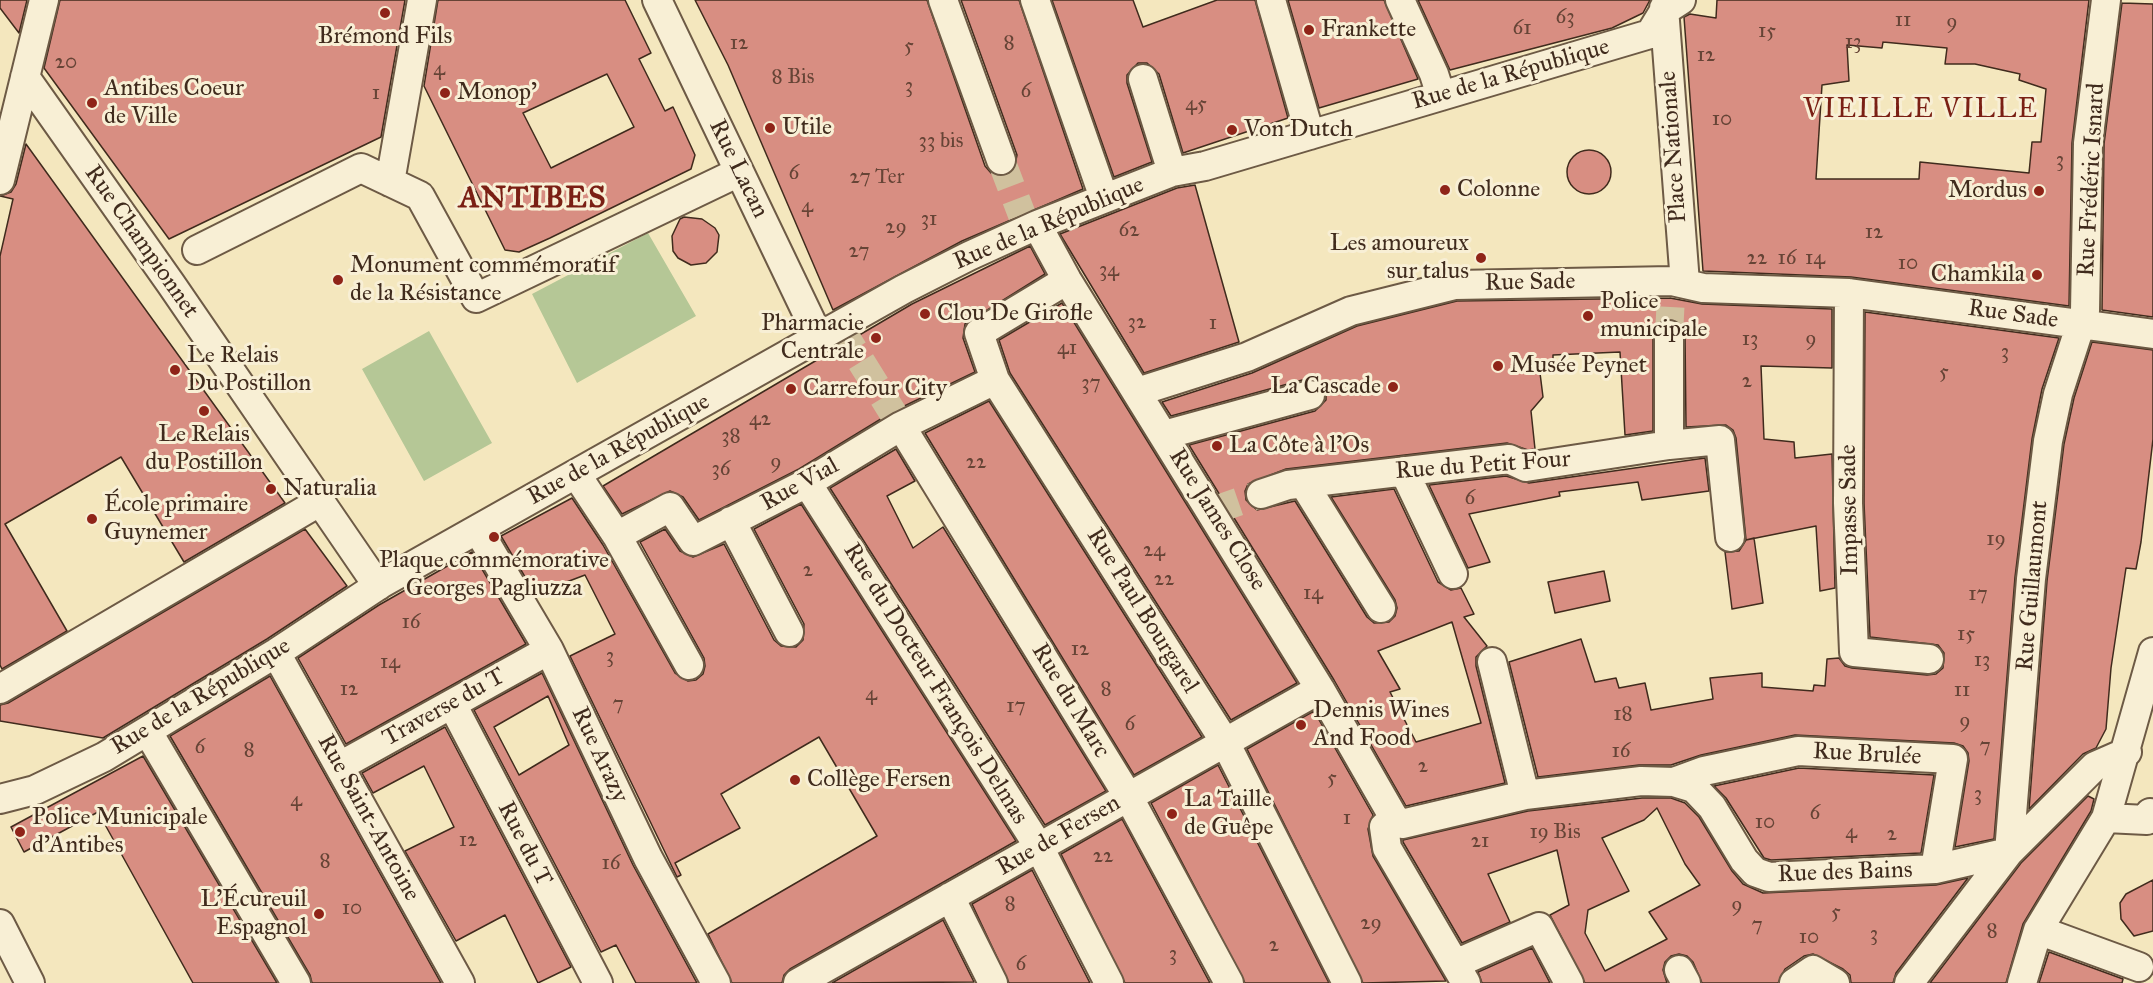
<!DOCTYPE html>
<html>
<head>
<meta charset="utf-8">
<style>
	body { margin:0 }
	canvas { display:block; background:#f4e7be }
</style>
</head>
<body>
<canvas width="2153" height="983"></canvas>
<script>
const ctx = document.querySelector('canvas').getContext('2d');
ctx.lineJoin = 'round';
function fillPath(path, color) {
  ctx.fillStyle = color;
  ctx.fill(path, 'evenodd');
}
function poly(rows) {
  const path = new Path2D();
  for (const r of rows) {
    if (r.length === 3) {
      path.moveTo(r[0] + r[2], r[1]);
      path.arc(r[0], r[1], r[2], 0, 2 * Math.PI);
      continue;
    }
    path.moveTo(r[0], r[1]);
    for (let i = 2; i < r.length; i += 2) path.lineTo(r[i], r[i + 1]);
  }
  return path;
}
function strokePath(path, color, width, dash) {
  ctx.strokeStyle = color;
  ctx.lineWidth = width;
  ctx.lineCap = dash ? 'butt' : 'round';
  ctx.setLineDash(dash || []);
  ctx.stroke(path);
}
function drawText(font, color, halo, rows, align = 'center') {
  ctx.font = font + ' "IM FELL Great Primer",serif';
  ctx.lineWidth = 6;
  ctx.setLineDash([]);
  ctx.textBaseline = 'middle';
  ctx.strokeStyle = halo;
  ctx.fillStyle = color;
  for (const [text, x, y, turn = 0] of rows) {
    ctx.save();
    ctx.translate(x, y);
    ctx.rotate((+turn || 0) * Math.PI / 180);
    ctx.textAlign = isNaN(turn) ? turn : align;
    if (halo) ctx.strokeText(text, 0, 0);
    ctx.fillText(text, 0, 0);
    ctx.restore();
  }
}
const green = poly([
	[648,233,696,316,577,383,532,294],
	[429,331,492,443,424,481,362,369]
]);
const building = poly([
	[0,0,27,0,19,33,0,8,0,0],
	[60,0,405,0,381,137,169,239,44,68,60,0],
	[438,0,625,0,651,53,639,59,665,111,673,107,695,155,691,169,550,238,519,252,505,250,424,86,438,0],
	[607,74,634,127,551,168,523,113,607,74],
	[695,0,927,0,985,166,991,173,999,176,1007,175,1014,170,1017,155,961,0,1019,0,1083,189,962,241,833,310,728,65,695,0],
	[1052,0,1133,0,1143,27,1217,0,1255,0,1288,118,1183,153,1159,74,1147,63,1138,63,1127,75,1127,83,1152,162,1114,177,1052,0],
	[1288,0,1384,0,1418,79,1319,108,1288,0],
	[1418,0,1650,0,1643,13,1612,28,1450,70,1418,0],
	[1717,0,2089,0,2072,143,2069,306,1851,277,1703,271,1684,17,1690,14,1716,18,1717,0],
	[1883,42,1947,48,1945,64,1975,64,2020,74,2019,80,2046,89,2041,142,2032,142,2029,173,1920,162,1919,179,1816,179,1822,85,1849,81,1847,45,1882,48,1883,42],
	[2122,3,2153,4,2153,317,2102,310,2104,144,2122,3],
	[26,144,285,503,184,562,121,457,5,524,67,631,2,669,0,665,0,256,13,199,0,196,11,192,16,184,26,144],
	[1589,172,22],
	[1195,185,1239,342,1144,373,1060,234,1177,188,1195,185],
	[684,217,702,219,715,228,719,235,717,252,706,263,691,265,678,258,673,251,672,236,680,219,684,217],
	[1030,246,1045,274,965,324,963,338,975,372,894,411,799,469,699,520,683,497,670,491,622,514,603,486,912,304,1030,246],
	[1670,298,1702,304,1832,309,1832,368,1761,366,1764,439,1794,442,1795,458,1832,454,1835,588,1820,591,1816,526,1746,540,1736,438,1733,430,1726,425,1686,427,1685,334,1683,326,1670,319,1660,321,1653,334,1653,431,1625,435,1620,352,1553,355,1553,371,1540,373,1543,397,1531,411,1535,449,1528,450,1507,443,1286,469,1248,484,1245,491,1246,500,1257,510,1295,501,1367,617,1374,623,1389,622,1395,616,1397,608,1395,600,1331,497,1394,489,1438,582,1451,590,1461,588,1474,614,1464,617,1487,646,1476,657,1476,666,1505,783,1406,806,1334,680,1189,445,1315,411,1326,400,1326,391,1322,384,1315,379,1306,379,1171,416,1162,402,1252,373,1357,326,1457,301,1670,298],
	[1452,622,1481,723,1416,742,1390,692,1400,689,1378,651,1452,622],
	[1062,303,1297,683,1231,720,1010,373,999,340,1062,303],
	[1865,312,2059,338,2042,389,2032,439,2015,577,1994,839,1955,847,1969,761,1968,753,1963,746,1954,743,1795,735,1701,755,1671,765,1639,765,1538,777,1509,662,1581,639,1595,682,1616,678,1619,688,1645,683,1651,710,1713,699,1710,678,1762,673,1762,687,1813,691,1814,685,1825,686,1827,659,1839,658,1845,666,1852,668,1927,675,1936,674,1943,668,1944,653,1938,645,1870,637,1864,503,1865,312],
	[2092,342,2153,350,2153,439,2141,542,2136,569,2126,568,2111,668,2106,729,2096,748,2083,754,2029,809,2047,581,2064,444,2074,398,2092,342],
	[989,401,1202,737,1134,775,925,433,989,401],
	[896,449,915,481,887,496,913,548,943,527,1106,791,1045,825,830,488,896,449],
	[1705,458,1709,491,1642,500,1638,482,1559,492,1560,496,1469,514,1490,562,1468,568,1429,485,1506,476,1529,483,1705,458],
	[572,498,603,545,675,673,688,681,696,680,703,674,705,666,704,658,640,542,665,529,680,551,693,557,724,544,774,640,781,646,796,647,803,640,804,624,754,529,801,504,1016,841,790,969,784,975,782,983,732,983,708,934,877,836,819,737,721,794,740,828,675,863,681,875,677,877,570,656,615,634,585,575,535,594,501,536,572,498],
	[305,529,347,586,267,639,103,738,0,721,0,705,8,703,305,529],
	[1754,538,1763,603,1732,609,1725,552,1739,551,1746,540,1754,538],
	[472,552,526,644,346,744,298,658,379,605,472,552],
	[1604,571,1610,601,1555,613,1548,582,1604,571],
	[542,673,633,865,697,983,636,983,616,945,601,952,474,710,542,673],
	[548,696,569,745,519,775,494,727,548,696],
	[270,676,441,983,312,983,310,975,170,736,270,676],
	[1314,711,1373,815,1368,829,1373,856,1446,981,1363,983,1247,749,1314,711],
	[445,727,571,967,538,983,505,915,456,941,405,851,454,827,424,766,373,793,362,773,445,727],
	[143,756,277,983,193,983,98,812,24,852,11,827,143,756],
	[1218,765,1329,983,1245,983,1151,803,1218,765],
	[1799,768,1934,775,1921,853,1771,860,1764,858,1726,798,1714,786,1799,768],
	[2088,796,2094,799,2091,811,2023,924,2006,983,1930,983,2021,863,2088,796],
	[1642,798,1671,798,1685,803,1699,817,1732,871,1743,884,1763,893,1936,885,1968,878,1896,973,1893,983,1851,983,1850,975,1843,969,1813,954,1804,956,1785,969,1778,983,1702,983,1693,962,1687,956,1679,954,1671,956,1665,962,1663,970,1667,983,1585,983,1550,915,1569,905,1557,850,1488,874,1510,922,1462,943,1403,842,1403,840,1528,811,1642,798],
	[1657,808,1685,864,1700,885,1649,912,1667,939,1605,971,1585,933,1588,910,1629,891,1602,838,1644,820,1657,808],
	[1122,819,1210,983,1125,983,1061,854,1122,819],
	[1032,870,1090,983,1009,983,972,904,1032,870],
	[2153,880,2153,931,2134,936,2121,919,2120,903,2126,894,2153,880],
	[943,920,974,982,832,983,943,920],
	[1532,948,1550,983,1482,983,1478,972,1532,948],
	[2049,952,2123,979,2122,983,2039,983,2049,952]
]);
const streetTunnel = poly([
	[1001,160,1022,215],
	[839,326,901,426],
	[1669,335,1671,296],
	[1212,511,1261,494]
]);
const street = poly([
	[657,0,819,338],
	[943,0,1001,160],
	[1035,0,1104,198],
	[1271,0,1310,135],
	[1400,0,1434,74,1441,96],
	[1664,8,1685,283],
	[25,77,171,284,378,586],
	[1143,79,1172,172],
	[0,180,44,0],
	[390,182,422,0],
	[1037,225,1067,280,1320,689,1394,818,1402,824,1525,795,1641,781,1674,782,1694,788,1712,807,1744,860,1755,872,1769,877,1935,869,2009,852,2095,766,2127,752],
	[197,250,361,168,420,196,476,298,739,172],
	[1067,280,979,333,995,380,1225,742,1347,983],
	[1849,293,1848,503,1854,652,1929,659],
	[1137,392,1247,357,1351,311,1455,285,1672,281,1703,288,1849,293,2153,334],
	[901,426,1128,796,1229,983],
	[1164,435,1310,395],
	[1669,445,1720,440,1730,537],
	[1404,471,1453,574],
	[576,474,617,536,689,665],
	[807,483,1039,847,1109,983],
	[1304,484,1381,608],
	[1261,494,1288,485,1509,459,1526,467,1669,445,1669,335],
	[731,521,789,632],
	[478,530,549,650,648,858,716,983],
	[617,536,670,507,693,541,807,483,901,426,995,380],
	[276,653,460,983],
	[1492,662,1525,795],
	[0,689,321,501],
	[452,704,598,983],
	[148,732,296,983],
	[340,766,549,650],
	[1674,782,1704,771,1798,751,1953,759,1935,869],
	[0,799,35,790,104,757,276,653,382,583,904,289,969,256,1037,225,1172,172,1205,166,1650,34,1664,11,1681,0],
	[1394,818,1384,827,1387,848,1466,983],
	[2106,818,2147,820,2150,813],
	[950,897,993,983],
	[0,924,30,983],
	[2038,930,2139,967],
	[1455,964,1539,927,1569,983],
	[1679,970,1686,983],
	[798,983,1320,689],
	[1794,983,1813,970,1835,983],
	[1909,983,2009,852,2031,579,2048,441,2058,394,2085,311,2088,143,2106,0],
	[2022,983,2038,930,2106,818,2153,652]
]);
const markers = [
	[385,13,6,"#8f2418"],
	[1309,30,6,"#8f2418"],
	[445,93,6,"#8f2418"],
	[92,103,6,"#8f2418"],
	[770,128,6,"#8f2418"],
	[1232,130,6,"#8f2418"],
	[1445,190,6,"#8f2418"],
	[2039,191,6,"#8f2418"],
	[1481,258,6,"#8f2418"],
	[2037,275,6,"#8f2418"],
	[338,280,6,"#8f2418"],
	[925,314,6,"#8f2418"],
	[1588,316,6,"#8f2418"],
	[876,338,6,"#8f2418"],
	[1498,366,6,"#8f2418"],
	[175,370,6,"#8f2418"],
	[1393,387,6,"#8f2418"],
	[791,389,6,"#8f2418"],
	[204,411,6,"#8f2418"],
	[1217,446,6,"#8f2418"],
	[271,489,6,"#8f2418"],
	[92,519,6,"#8f2418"],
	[494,537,6,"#8f2418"],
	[1301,725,6,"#8f2418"],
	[795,780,6,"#8f2418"],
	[1172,814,6,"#8f2418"],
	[20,832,6,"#8f2418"],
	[319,914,6,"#8f2418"]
];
const numberNames = [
	["63",1565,18],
	["11",1903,21],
	["9",1952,23],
	["61",1522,29],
	["15",1767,32],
	["13",1853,43],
	["12",739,44],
	["8",1009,44],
	["5",909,47],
	["12",1706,56],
	["20",66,63],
	["4",439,70],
	["8 Bis",793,78],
	["3",909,87],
	["6",1026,92],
	["1",376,94],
	["45",1196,105],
	["10",1722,120],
	["33 bis",941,142],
	["3",2060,161],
	["6",794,174],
	["27 Ter",877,178],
	["4",807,207],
	["31",929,220],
	["29",896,228],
	["62",1129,231],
	["12",1874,233],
	["27",859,252],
	["22",1757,259],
	["16",1787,259],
	["14",1815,259],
	["10",1908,264],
	["34",1109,271],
	["32",1137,323],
	["1",1213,324],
	["13",1750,340],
	["9",1811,340],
	["41",1067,349],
	["3",2005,353],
	["5",1944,373],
	["2",1747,382],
	["37",1091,384],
	["42",760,420],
	["38",731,437],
	["9",776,463],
	["22",976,463],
	["36",721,470],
	["6",1470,499],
	["19",1996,540],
	["24",1154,551],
	["2",808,571],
	["22",1164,580],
	["14",1313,594],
	["17",1978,595],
	["16",411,623],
	["15",1966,635],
	["12",1080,650],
	["3",610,657],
	["13",1982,661],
	["14",390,663],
	["12",349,690],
	["8",1106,690],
	["11",1962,691],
	["4",871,695],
	["7",618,705],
	["17",1016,707],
	["18",1623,715],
	["9",1965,722],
	["6",1130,725],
	["7",1985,747],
	["6",200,748],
	["8",249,751],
	["16",1621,752],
	["2",1423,767],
	["5",1332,779],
	["3",1978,795],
	["4",296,801],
	["6",1815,814],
	["1",1347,819],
	["10",1765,823],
	["19 Bis",1555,833],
	["4",1851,833],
	["2",1892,835],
	["12",468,841],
	["21",1480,842],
	["22",1103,857],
	["8",325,862],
	["16",611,864],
	["8",1010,905],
	["9",1737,906],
	["10",352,909],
	["5",1836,913],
	["29",1371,924],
	["7",1757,926],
	["8",1992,932],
	["3",1874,935],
	["10",1809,938],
	["2",1274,946],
	["3",1173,955],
	["6",1021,965]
];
const poiNames = [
	["Frankette",1321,30],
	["Brémond Fils",385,37,"center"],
	["Antibes Coeur",104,89],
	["de Ville",104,117],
	["Monop'",457,93],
	["Utile",782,128],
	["Von Dutch",1244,130],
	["Colonne",1457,190],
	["Mordus",2027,191,"right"],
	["Les amoureux",1469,244,"right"],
	["sur talus",1469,272,"right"],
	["Monument commémoratif",350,266],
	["de la Résistance",350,294],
	["Chamkila",2025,275,"right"],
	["Police",1600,302],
	["municipale",1600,330],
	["Clou De Girofle",937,314],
	["Pharmacie",864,324,"right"],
	["Centrale",864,352,"right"],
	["Le Relais",187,356],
	["Du Postillon",187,384],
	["Musée Peynet",1510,366],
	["La Cascade",1381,387,"right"],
	["Carrefour City",803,389],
	["Le Relais",204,435,"center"],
	["du Postillon",204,463,"center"],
	["La Côte à l'Os",1229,446],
	["Naturalia",283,489],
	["École primaire",104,505],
	["Guynemer",104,533],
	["Plaque commémorative",494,561,"center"],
	["Georges Pagliuzza",494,589,"center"],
	["Dennis Wines",1313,711],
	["And Food",1313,739],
	["Collège Fersen",807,780],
	["La Taille",1184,800],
	["de Guêpe",1184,828],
	["Police Municipale",32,818],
	["d'Antibes",32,846],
	["L'Écureuil",307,900,"right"],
	["Espagnol",307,928,"right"]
];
const streetNames = [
	["Rue de la République",1511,75,-16],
	["Place Nationale",1674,147,-94],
	["Rue Lacan",738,169,64],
	["Rue Frédéric Isnard",2092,180,-87],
	["Rue de la République",1049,224,-23],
	["Rue Championnet",141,242,55],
	["Rue Sade",1530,283,-1],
	["Rue Sade",2013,315,8],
	["Rue de la République",619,450,-29],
	["Rue du Petit Four",1483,466,-4],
	["Rue Vial",800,485,-29],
	["Impasse Sade",1850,510,-91],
	["Rue James Close",1217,520,58],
	["Rue Guillaumont",2033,586,-85],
	["Rue Paul Bourgarel",1142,611,58],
	["Rue du Docteur François Delmas",935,684,58],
	["Rue de la République",201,697,-31],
	["Rue du Marc",1070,701,59],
	["Traverse du T",444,708,-29],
	["Rue Arazy",599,755,65],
	["Rue Brulée",1867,755,3],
	["Rue Saint-Antoine",368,818,61],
	["Rue de Fersen",1059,836,-30],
	["Rue du T",524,844,63],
	["Rue des Bains",1845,873,-2]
];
const quarterNames = [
	["VIEILLE VILLE",1921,110]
];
const districtNames = [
	["ANTIBES",533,200]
];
fillPath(green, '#b5c796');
fillPath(building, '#d88e82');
strokePath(building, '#402b1d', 1.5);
strokePath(streetTunnel, '#d0c19e', 28, [28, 14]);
strokePath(street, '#6d5a45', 32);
strokePath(street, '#f8efd5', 28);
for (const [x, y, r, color] of markers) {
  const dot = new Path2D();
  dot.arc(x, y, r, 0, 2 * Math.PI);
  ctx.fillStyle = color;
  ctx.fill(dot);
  strokePath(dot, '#f8efd5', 2);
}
drawText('21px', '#664436', null, numberNames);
drawText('24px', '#402b1d', '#f8efd5', poiNames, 'left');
drawText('24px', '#402b1d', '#f8efd5', streetNames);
ctx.letterSpacing = '1.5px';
drawText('27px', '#7a1f14', '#f8efd5', quarterNames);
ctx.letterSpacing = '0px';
ctx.letterSpacing = '1.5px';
drawText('bold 30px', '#7a1f14', '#f8efd5', districtNames);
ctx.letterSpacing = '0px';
</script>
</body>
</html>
